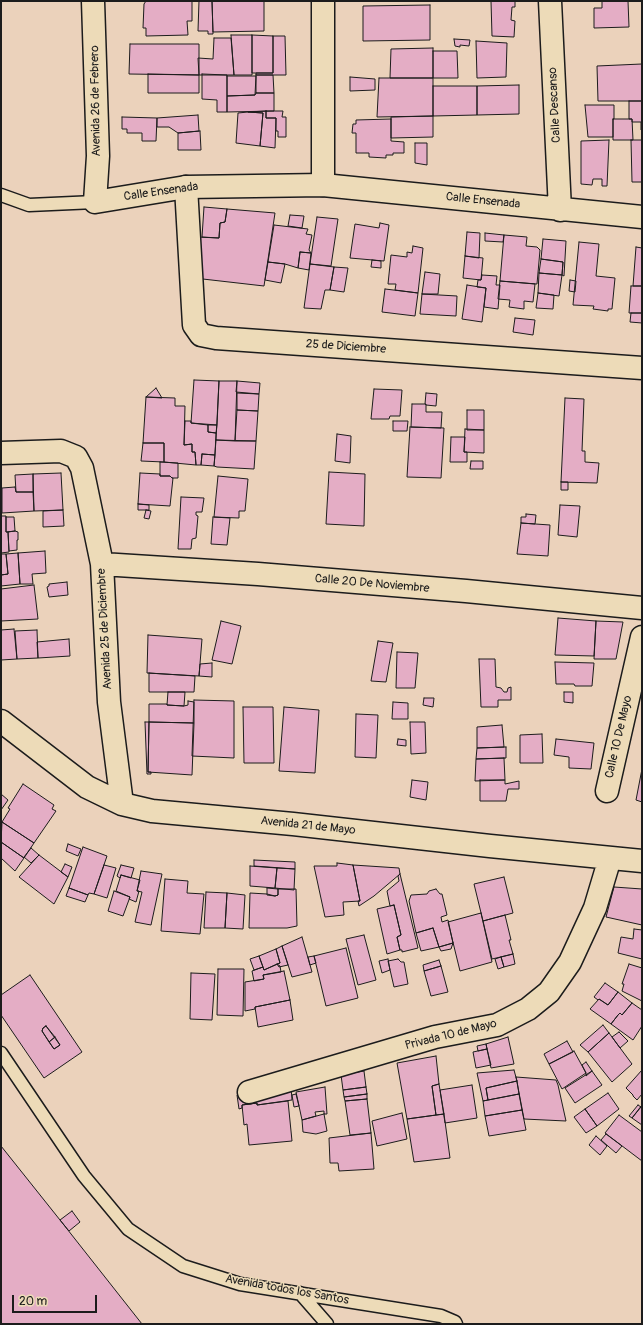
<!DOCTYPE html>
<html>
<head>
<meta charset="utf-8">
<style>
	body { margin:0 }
	#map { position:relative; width:643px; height:1325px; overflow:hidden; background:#ebd2bb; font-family:Pangolin,sans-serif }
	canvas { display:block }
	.frame { position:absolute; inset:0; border:2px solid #1c1c1c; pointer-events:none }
	.scale { position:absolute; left:12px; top:1295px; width:85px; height:18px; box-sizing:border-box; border:2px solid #1c1c1c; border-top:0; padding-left:5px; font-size:12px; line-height:14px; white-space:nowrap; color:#1c1c1c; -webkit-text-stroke:3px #eddbb8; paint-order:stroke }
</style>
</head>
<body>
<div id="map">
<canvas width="643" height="1325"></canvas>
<div class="frame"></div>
<div class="scale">20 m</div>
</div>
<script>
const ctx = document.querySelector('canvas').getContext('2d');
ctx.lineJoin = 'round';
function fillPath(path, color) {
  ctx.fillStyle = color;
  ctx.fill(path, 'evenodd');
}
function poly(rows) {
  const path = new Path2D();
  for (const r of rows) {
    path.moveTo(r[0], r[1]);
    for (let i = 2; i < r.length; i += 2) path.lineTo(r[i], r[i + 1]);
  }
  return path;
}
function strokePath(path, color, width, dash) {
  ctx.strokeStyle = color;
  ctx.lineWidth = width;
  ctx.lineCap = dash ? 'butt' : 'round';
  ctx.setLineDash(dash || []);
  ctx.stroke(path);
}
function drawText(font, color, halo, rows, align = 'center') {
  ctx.font = font + ' Pangolin,sans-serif';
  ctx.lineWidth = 3;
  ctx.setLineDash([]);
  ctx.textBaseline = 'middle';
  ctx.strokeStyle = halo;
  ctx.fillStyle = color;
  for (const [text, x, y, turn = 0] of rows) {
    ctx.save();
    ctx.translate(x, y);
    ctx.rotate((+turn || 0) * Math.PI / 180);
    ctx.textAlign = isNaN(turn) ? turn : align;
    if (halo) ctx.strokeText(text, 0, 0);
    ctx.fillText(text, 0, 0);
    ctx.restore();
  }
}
const building = poly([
	[146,1,192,1,192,21,187,21,188,35,146,36,146,28,143,28,144,4,146,1],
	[199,1,212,1,213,34,208,34,208,31,198,31,199,1],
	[212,1,264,1,264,31,213,32,212,1],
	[491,1,515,1,515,7,512,7,511,20,515,21,514,37,492,36,491,1],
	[602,1,628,1,629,27,594,28,594,8,602,8,602,1],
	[430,5,430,40,363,41,363,6,430,5],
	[231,35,252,35,252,75,234,75,231,35],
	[252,35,273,36,273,73,252,73,252,35],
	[273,36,285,36,286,75,256,75,256,73,273,73,273,36],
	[214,38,231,38,234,75,199,75,198,58,213,59,214,38],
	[454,39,470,40,469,46,460,45,460,47,455,46,454,39],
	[476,41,507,43,506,77,477,78,476,41],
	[130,44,199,44,199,75,129,74,130,44],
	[433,48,433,78,390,78,391,49,433,48],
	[433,51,457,51,458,78,433,78,433,51],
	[642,64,642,101,598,101,597,66,642,64],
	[148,74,199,75,199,93,148,93,148,74],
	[202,74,227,75,227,112,217,112,217,100,202,99,202,74],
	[256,75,273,75,274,93,256,93,256,75],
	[227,76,256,76,255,95,227,96,227,76],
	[350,77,375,79,375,90,350,91,350,77],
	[379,78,433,78,433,116,377,117,379,78],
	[519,85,519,114,477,115,477,86,519,85],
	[433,86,477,86,477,115,433,116,433,86],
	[256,93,274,93,274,111,227,112,227,96,255,95,256,93],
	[629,101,642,101,642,130,641,130,641,122,632,122,632,119,629,119,629,101],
	[585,105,614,105,614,119,613,119,613,137,588,137,585,105],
	[266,111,283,111,282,117,286,117,286,137,278,137,278,131,276,131,276,118,266,118,266,111],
	[266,111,266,118,276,118,275,148,260,146,263,113,248,112,266,111],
	[248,112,263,113,260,146,236,143,238,113,248,112],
	[198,115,199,131,178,133,169,127,157,127,157,118,198,115],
	[433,116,433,137,391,138,391,117,433,116],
	[122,117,157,118,156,141,142,141,142,133,127,133,127,129,122,129,122,117],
	[391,119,391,141,404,142,404,153,393,153,393,155,386,155,386,158,369,157,369,153,356,153,356,133,352,133,353,124,356,124,356,120,391,119],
	[613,119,632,119,633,140,613,140,613,119],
	[200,131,201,150,178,150,178,133,200,131],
	[609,140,607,186,602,186,602,179,593,179,592,185,581,184,581,141,609,140],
	[631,140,642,140,642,182,632,182,631,140],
	[415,143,427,143,427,165,415,163,415,143],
	[204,207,227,209,225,222,220,223,219,238,202,237,204,207],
	[227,209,275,213,264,286,194,278,197,237,219,238,220,223,225,222,227,209],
	[290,215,304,216,302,228,288,226,290,215],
	[317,217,338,219,331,266,310,264,317,217],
	[380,223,389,225,384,261,350,258,355,224,379,228,380,223],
	[274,225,308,229,306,234,312,235,309,250,311,253,300,252,298,268,285,264,268,262,274,225],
	[467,232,480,233,479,258,465,256,467,232],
	[485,233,504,235,503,242,485,241,485,233],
	[504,235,527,237,526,246,537,247,540,250,537,284,500,281,504,235],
	[543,239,566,241,564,276,562,275,563,262,541,259,543,239],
	[579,242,599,244,596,276,615,278,612,309,608,309,608,311,593,309,594,306,573,305,579,242],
	[413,246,423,248,418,293,395,290,396,284,388,284,391,255,407,257,407,252,412,253,413,246],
	[636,247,642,248,642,286,633,286,636,247],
	[300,252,311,253,309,270,298,268,300,252],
	[465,256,483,258,481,280,463,278,465,256],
	[541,259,563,262,562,275,539,273,541,259],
	[372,260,381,261,381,268,371,267,372,260],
	[268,262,285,264,281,283,265,280,268,262],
	[310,264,334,267,330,290,325,290,321,309,304,308,310,264],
	[334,267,348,268,344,292,330,290,334,267],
	[425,272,440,274,438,294,422,294,425,272],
	[539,273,562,275,559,296,538,293,539,273],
	[482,275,497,276,496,285,500,285,498,309,484,307,486,288,477,287,478,280,481,280,482,275],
	[570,280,576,281,575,292,569,291,570,280],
	[500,281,535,284,533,302,524,301,524,309,509,307,510,300,498,299,500,281],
	[467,285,486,288,482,322,462,319,467,285],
	[631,286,642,286,642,313,629,313,631,286],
	[385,289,418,293,415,316,382,312,385,289],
	[538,293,554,295,553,309,536,308,538,293],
	[422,294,457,296,456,316,420,314,422,294],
	[631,313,642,313,642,323,630,322,631,313],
	[515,318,535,320,533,335,513,332,515,318],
	[194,380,219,381,217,425,191,423,194,380],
	[219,381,237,381,235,441,216,440,219,381],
	[237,381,260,383,259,394,236,392,237,381],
	[156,388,162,398,146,397,156,388],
	[374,389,402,390,400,416,390,416,389,419,371,419,374,389],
	[237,393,259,394,258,411,237,410,237,393],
	[426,393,437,394,436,406,426,405,425,404,426,393],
	[146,397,175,398,175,406,185,406,184,445,192,444,192,452,195,452,196,465,164,462,164,443,143,443,146,397],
	[565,398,584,399,582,451,585,451,585,462,599,463,597,483,561,482,565,398],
	[412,404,426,404,426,412,442,412,441,428,411,427,412,404],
	[237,410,258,411,256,441,235,441,237,410],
	[467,410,484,410,484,430,467,430,467,410],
	[185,421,191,421,191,423,208,425,208,432,216,433,215,455,202,454,201,465,196,465,195,452,192,452,192,444,184,445,185,421],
	[393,421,408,421,407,431,393,431,393,421],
	[208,425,217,425,216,433,208,432,208,425],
	[410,427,444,428,441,478,407,477,410,427],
	[465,429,484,430,484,453,464,452,465,429],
	[337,434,351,436,350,463,335,461,337,434],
	[451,437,465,437,464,452,467,452,467,462,450,462,451,437],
	[216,440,256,441,254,469,217,467,214,466,216,440],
	[143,443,164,443,164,462,141,461,143,443],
	[202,454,215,455,214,466,201,465,202,454],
	[471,461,483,461,483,469,470,469,471,461],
	[160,462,178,463,178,478,172,478,170,476,160,476,160,462],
	[329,472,365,474,364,526,326,524,329,472],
	[61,473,63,510,34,511,33,474,61,473],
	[140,473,160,474,160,476,170,476,172,478,173,478,170,506,138,504,140,473],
	[33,474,33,492,16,492,15,475,33,474],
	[218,476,248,479,245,511,239,511,239,518,214,517,218,476],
	[561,482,568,482,568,490,561,490,561,482],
	[15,487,16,492,33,492,34,511,2,513,2,488,15,487],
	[181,497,204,498,202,512,196,512,196,515,198,516,196,538,192,539,191,549,178,549,181,497],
	[138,504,149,505,149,510,138,510,138,504],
	[560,505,580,506,577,537,558,535,560,505],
	[63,510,64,526,43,527,43,511,63,510],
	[146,510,151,511,149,519,144,518,146,510],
	[526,514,536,515,535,524,521,523,521,517,526,517,526,514],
	[1,516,6,516,6,532,8,532,9,552,1,553,1,516],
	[6,517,14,517,15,531,6,532,6,517],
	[213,517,230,518,227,545,211,544,213,517],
	[521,523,550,525,548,556,517,554,521,523],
	[15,531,18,532,18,540,17,540,17,550,9,551,8,532,15,531],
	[45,551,46,573,32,574,33,584,20,584,18,553,45,551],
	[18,553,20,584,1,586,1,575,8,574,6,554,18,553],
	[1,554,6,554,8,574,1,575,1,554],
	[67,582,68,595,49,597,47,587,49,586,49,584,67,582],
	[34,585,38,619,1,621,1,589,34,585],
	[558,618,596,621,594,656,555,655,558,618],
	[221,621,241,626,232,664,212,660,221,621],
	[596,621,623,622,616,659,594,659,596,621],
	[14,629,17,659,1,660,1,630,14,629],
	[37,630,38,658,17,659,15,631,37,630],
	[148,635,202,639,199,676,147,673,148,635],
	[69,639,70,656,38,658,37,642,69,639],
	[378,641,393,643,386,682,371,681,378,641],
	[397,652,418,653,415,688,396,688,397,652],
	[479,659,495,659,496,687,501,688,504,692,507,692,508,688,511,687,511,700,498,700,498,707,481,707,479,659],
	[555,662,594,663,592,686,575,686,574,684,556,684,555,662],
	[212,663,212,677,199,676,200,664,212,663],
	[149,673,195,676,194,692,149,692,149,673],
	[168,692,185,692,184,706,167,705,168,692],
	[564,692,573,692,573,703,564,702,564,692],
	[424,698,434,698,433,707,423,705,424,698],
	[194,700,234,701,234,758,192,756,194,700],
	[188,701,194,702,194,723,149,722,149,704,167,704,167,705,184,706,188,705,188,701],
	[393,702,408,703,408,719,392,719,393,702],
	[243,707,273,707,274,763,244,763,243,707],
	[284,707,319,710,315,773,279,771,284,707],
	[356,714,378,715,376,758,355,757,356,714],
	[145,722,149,722,148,772,151,772,151,774,147,774,145,722],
	[149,722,194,723,192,775,148,772,149,722],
	[410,722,425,722,426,753,411,754,410,722],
	[502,725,504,747,477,748,477,727,502,725],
	[542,734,543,763,520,763,520,735,542,734],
	[398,739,406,740,406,746,397,745,398,739],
	[556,739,594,743,591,769,569,768,569,757,554,755,556,739],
	[506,747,506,758,476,759,477,748,506,747],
	[504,758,505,780,475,781,476,759,504,758],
	[642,769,642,802,636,800,642,769],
	[412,780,428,782,426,800,410,797,412,780],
	[480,780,505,780,505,784,519,781,519,789,508,789,506,801,480,801,480,780],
	[23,784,54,805,52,809,56,811,34,843,2,822,10,809,8,808,23,784],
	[1,794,8,800,1,810,1,794],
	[2,822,34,843,24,858,1,842,2,822],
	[1,842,24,858,15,871,1,858,1,842],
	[68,844,81,849,78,856,66,851,68,844],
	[83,847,107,856,94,894,89,893,88,895,69,888,83,847],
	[31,848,39,855,31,863,24,857,31,848],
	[39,855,68,877,54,904,19,877,39,855],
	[254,860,295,862,295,869,254,866,254,860],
	[337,863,353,865,360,901,343,902,344,915,325,917,314,866,337,866,337,863],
	[65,864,72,867,68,877,61,872,65,864],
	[104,865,116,868,107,898,94,894,104,865],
	[121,865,134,868,131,878,121,875,120,878,117,876,121,865],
	[353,865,399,868,400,874,374,896,359,906,358,901,360,901,353,865],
	[250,866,277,868,275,888,250,886,250,866],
	[277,868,295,869,294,890,275,888,277,868],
	[141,871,162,874,151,925,135,922,142,892,137,891,141,871],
	[400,874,418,948,402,952,402,950,400,950,397,937,401,935,394,905,390,906,387,891,399,881,398,876,400,874],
	[121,875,140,880,137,891,139,891,136,902,129,899,130,897,116,891,121,875],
	[504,877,513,913,483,921,474,884,504,877],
	[165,879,188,881,187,893,204,894,200,934,161,931,165,879],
	[614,887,642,889,642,925,606,917,614,887],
	[69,888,88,895,85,902,66,896,69,888],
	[267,888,278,889,278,895,275,896,267,895,267,888],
	[278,889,296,889,297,926,287,928,249,928,250,893,267,894,275,896,278,895,278,889],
	[436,889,440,894,442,894,447,915,441,917,442,922,448,920,453,943,439,947,433,928,416,933,409,901,411,895,427,894,429,891,436,889],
	[114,891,130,897,123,916,108,911,114,891],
	[206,892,227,893,225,928,204,928,206,892],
	[227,893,245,895,243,929,225,928,227,893],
	[394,905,401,935,397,937,400,950,387,954,377,909,394,905],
	[481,913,492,962,460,971,448,922,481,913],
	[505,915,511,940,509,940,513,954,492,959,483,921,505,915],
	[433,928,439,947,421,951,416,933,433,928],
	[634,929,642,930,642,959,618,953,621,937,633,939,634,929],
	[364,935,376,980,358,985,346,939,364,935],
	[302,937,312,972,292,977,282,946,302,937],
	[453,943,451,949,441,951,439,947,453,943],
	[282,946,288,965,279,967,277,964,280,963,276,949,282,946],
	[346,948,358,998,326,1006,314,956,346,948],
	[276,949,280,963,264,970,259,956,276,949],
	[513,954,515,964,504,967,501,957,513,954],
	[259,956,263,967,254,970,250,959,259,956],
	[314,956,316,963,310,965,308,957,314,956],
	[501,957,504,967,498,969,495,959,501,957],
	[388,959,390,970,382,973,379,961,388,959],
	[398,959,401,962,404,962,408,984,394,987,388,961,398,959],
	[439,960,441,966,424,971,423,965,439,960],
	[277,964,280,966,281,972,263,975,264,979,254,981,252,971,263,967,264,970,277,964],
	[629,964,642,968,642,1001,622,991,624,984,622,984,629,964],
	[441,966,448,992,431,996,424,971,441,966],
	[218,969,244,969,243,1016,217,1015,218,969],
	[284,971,290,1000,255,1007,255,1009,245,1011,245,982,264,979,263,975,284,971],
	[191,973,215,974,212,1020,190,1019,191,973],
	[30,975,82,1052,44,1078,1,1015,1,995,30,975],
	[46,1026,60,1045,54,1049,42,1031,43,1028,46,1026],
	[605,983,618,992,608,1005,599,999,598,1000,594,997,605,983],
	[618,992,632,1003,622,1015,620,1013,618,1015,611,1024,590,1009,599,999,608,1005,618,992],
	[290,1000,293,1020,258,1027,255,1007,290,1000],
	[632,1003,642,1010,642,1026,633,1040,611,1024,618,1015,620,1013,622,1015,632,1003],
	[603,1025,609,1033,588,1052,580,1045,603,1025],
	[46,1026,55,1037,49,1042,42,1031,43,1028,46,1026],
	[619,1032,628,1041,620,1048,612,1037,619,1032],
	[609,1033,632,1064,612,1082,588,1052,609,1033],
	[55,1037,60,1045,54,1049,49,1042,55,1037],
	[508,1037,514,1064,491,1068,486,1044,508,1037],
	[567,1041,573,1052,549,1064,544,1054,567,1041],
	[486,1044,487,1049,478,1051,477,1046,486,1044],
	[487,1049,491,1065,476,1068,473,1052,487,1049],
	[574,1051,586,1073,562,1089,549,1064,574,1051],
	[436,1056,439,1084,432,1086,436,1115,407,1119,397,1063,436,1056],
	[586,1062,592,1071,586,1076,586,1073,582,1065,586,1062],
	[514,1070,517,1081,486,1088,488,1100,483,1101,477,1073,514,1070],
	[642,1070,642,1094,637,1100,633,1096,633,1095,626,1088,642,1070],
	[364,1071,366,1087,343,1090,341,1075,364,1071],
	[592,1071,602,1085,575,1103,565,1088,592,1071],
	[516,1077,556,1080,558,1085,566,1121,524,1119,516,1077],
	[517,1081,519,1094,488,1100,486,1088,517,1081],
	[439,1084,444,1114,436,1115,432,1086,439,1084],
	[472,1085,477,1118,445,1123,440,1090,472,1085],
	[291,1087,292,1100,257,1105,257,1103,242,1105,242,1108,239,1109,237,1095,291,1087],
	[325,1087,327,1114,324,1114,324,1111,315,1112,316,1116,302,1120,296,1092,325,1087],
	[366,1087,367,1094,344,1097,343,1090,366,1087],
	[608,1093,619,1109,597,1126,585,1109,608,1093],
	[296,1094,299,1106,294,1107,292,1095,296,1094],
	[367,1094,367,1099,345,1101,344,1097,367,1094],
	[519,1094,522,1110,485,1116,483,1101,519,1094],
	[367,1099,371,1133,350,1135,345,1101,367,1099],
	[288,1101,292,1141,249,1145,247,1124,244,1125,242,1105,257,1103,257,1105,288,1101],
	[638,1105,641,1107,632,1118,629,1116,638,1105],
	[642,1105,642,1125,632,1118,642,1105],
	[585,1109,597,1126,586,1133,574,1117,585,1109],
	[522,1110,526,1130,489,1136,485,1116,522,1110],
	[402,1113,407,1139,377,1146,372,1121,402,1113],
	[324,1114,327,1131,316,1134,303,1132,302,1120,324,1114],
	[444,1114,450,1158,414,1162,407,1119,444,1114],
	[619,1115,642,1132,642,1161,605,1133,619,1115],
	[371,1133,374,1169,339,1171,338,1163,330,1163,329,1138,371,1133],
	[606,1134,622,1146,616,1153,601,1140,606,1134],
	[596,1136,607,1146,600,1155,589,1145,596,1136],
	[1,1146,60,1220,142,1324,1,1324,1,1146],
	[72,1211,80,1222,69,1231,60,1220,72,1211]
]);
const lane = poly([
	[1,195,29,205,95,202],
	[1,1053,84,1176,128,1229,183,1266,240,1284,441,1316,455,1322,456,1324],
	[300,1293,327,1324]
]);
const street = poly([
	[323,1,323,185],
	[186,187,194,325,201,335,216,338,642,368],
	[1,453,61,451,76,457,82,468,102,564,109,702,122,804],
	[102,564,258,574,466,591,642,608],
	[1,721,87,787,122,804,152,811,293,824,490,846,642,861],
	[607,791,642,637],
	[249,1092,435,1037,497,1025,528,1009,549,992,570,962,595,908,610,858]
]);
const secondary = poly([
	[93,1,98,156,95,202,186,187,323,185,642,217],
	[550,1,560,210]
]);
const streetNames = [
	["Avenida 26 de Febrero",96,101,-91],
	["Calle Descanso",555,105,-93],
	["Calle Ensenada",161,192,-8],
	["Calle Ensenada",483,201,6],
	["25 de Diciembre",346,347,4],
	["Calle 20 De Noviembre",372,584,5],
	["Avenida 25 de Diciembre",105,629,-93],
	["Calle 10 De Mayo",619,737,-77],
	["Avenida 21 de Mayo",308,826,6],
	["Privada 10 de Mayo",451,1035,-14],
	["Avenida todos los Santos",287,1290,10]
];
fillPath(building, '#e4adc5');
strokePath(building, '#1c1c1c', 1);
strokePath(lane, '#1c1c1c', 15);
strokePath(street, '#1c1c1c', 25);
strokePath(secondary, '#1c1c1c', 25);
strokePath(lane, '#eddbb8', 12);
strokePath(street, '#eddbb8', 22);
strokePath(secondary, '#eddbb8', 22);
drawText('12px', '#1c1c1c', '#eddbb8', streetNames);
</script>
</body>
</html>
